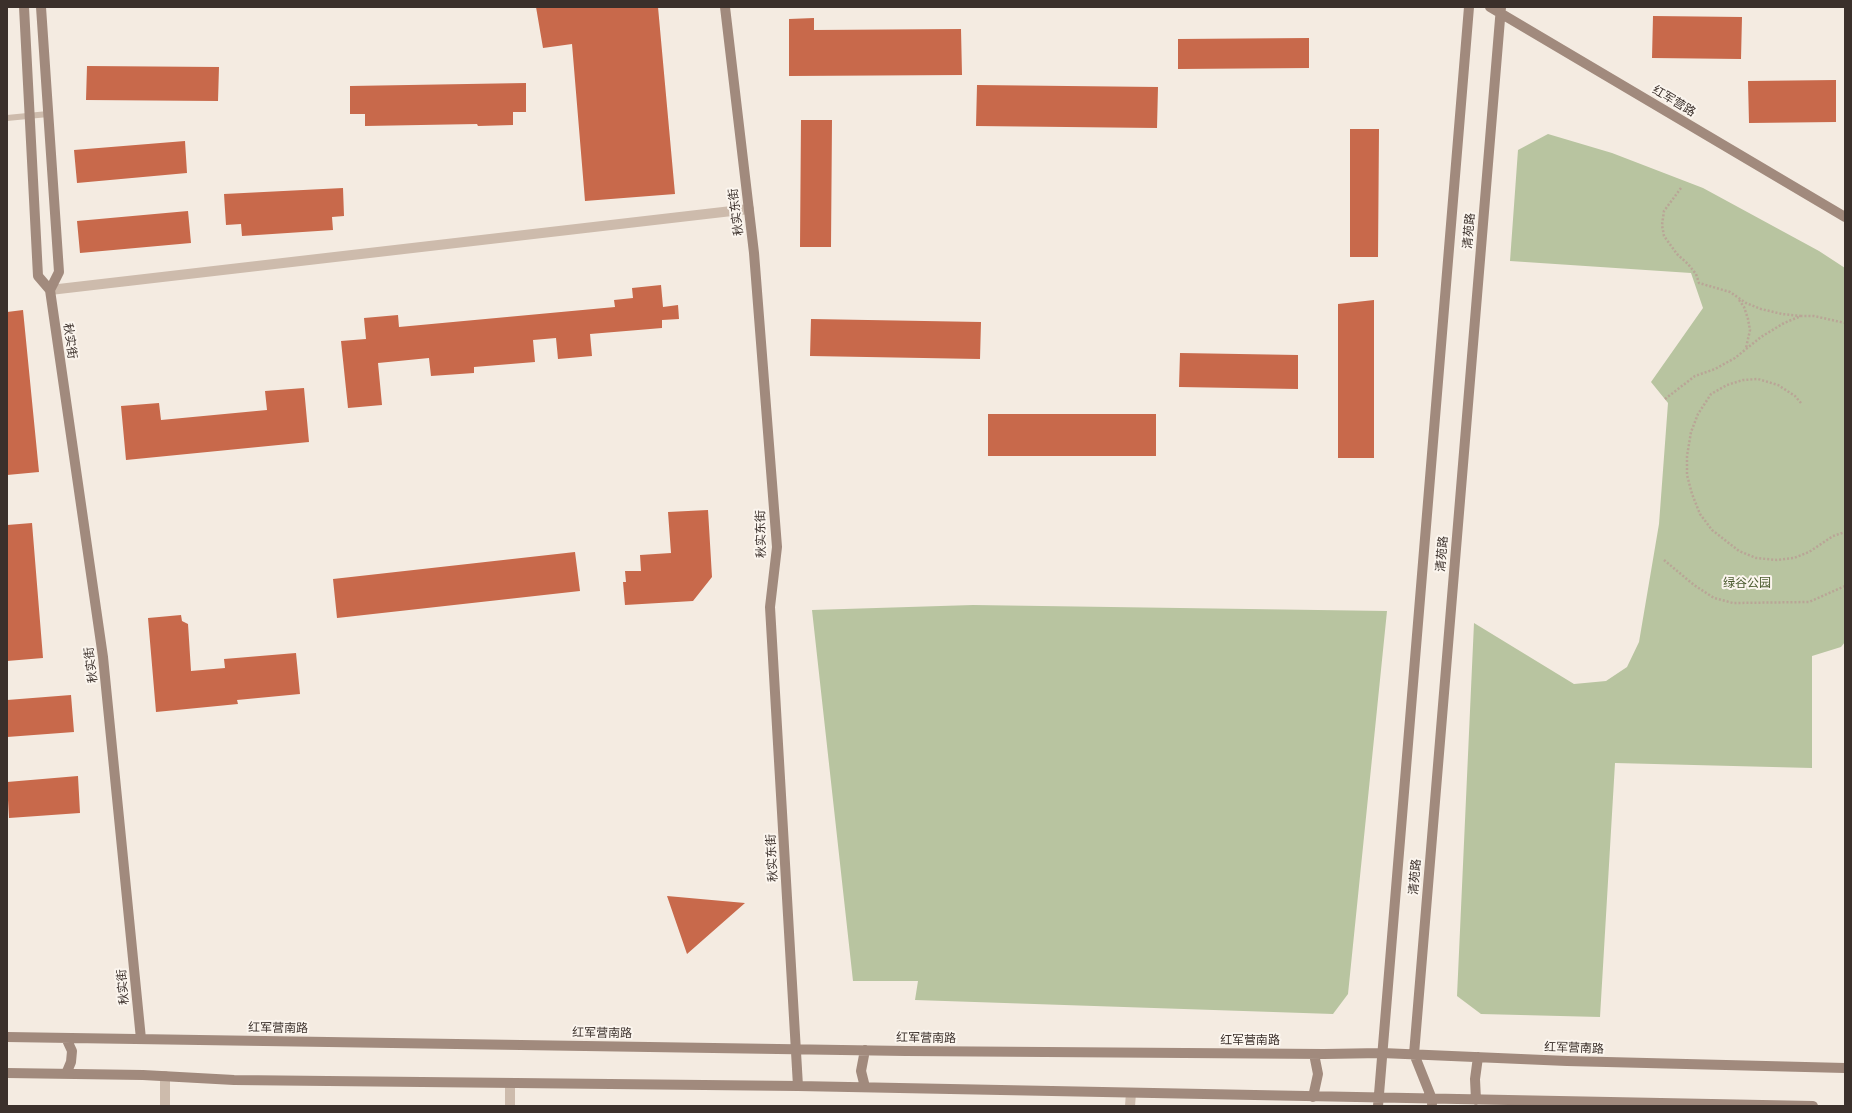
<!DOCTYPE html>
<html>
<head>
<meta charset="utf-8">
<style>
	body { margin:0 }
	#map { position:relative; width:1852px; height:1113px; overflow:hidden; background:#f4ebe1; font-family:"Asap Condensed",sans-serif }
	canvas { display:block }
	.frame { position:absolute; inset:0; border:8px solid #3b302b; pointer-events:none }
</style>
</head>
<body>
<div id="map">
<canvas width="1852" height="1113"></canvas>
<div class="frame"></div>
</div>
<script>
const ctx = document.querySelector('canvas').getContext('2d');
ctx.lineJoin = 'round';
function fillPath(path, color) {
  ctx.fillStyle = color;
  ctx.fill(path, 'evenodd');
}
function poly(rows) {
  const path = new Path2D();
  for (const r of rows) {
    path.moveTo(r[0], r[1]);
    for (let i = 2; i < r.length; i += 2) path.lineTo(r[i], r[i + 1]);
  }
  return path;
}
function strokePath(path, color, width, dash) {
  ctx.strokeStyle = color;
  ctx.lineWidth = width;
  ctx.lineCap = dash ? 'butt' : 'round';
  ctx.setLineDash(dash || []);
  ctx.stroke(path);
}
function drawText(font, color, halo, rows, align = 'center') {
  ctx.font = font + ' "Asap Condensed","Noto Sans SC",sans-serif';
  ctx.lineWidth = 4;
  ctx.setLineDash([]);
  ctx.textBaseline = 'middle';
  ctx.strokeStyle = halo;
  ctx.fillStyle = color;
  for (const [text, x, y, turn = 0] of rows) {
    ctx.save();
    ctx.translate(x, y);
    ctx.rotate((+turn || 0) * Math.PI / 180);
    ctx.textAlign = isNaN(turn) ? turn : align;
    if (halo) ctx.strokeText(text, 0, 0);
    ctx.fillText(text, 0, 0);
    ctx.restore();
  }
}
const green = poly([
	[1548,134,1612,153,1703,188,1819,251,1845,268,1845,642,1841,647,1812,656,1812,768,1615,763,1600,1017,1481,1014,1457,996,1474,623,1574,684,1606,681,1627,667,1639,642,1659,524,1668,403,1651,382,1703,308,1691,273,1510,261,1518,150],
	[973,605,1387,611,1348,994,1333,1014,915,1000,918,981,853,981,812,610]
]);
const building = poly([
	[536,7,658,7,675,194,585,201,572,44,543,48],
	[1653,16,1742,17,1741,59,1652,58],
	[814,18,814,30,961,29,962,75,789,76,789,19],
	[1309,38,1309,68,1178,69,1178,39],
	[87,66,219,67,218,101,86,100],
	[1836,80,1836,122,1749,123,1748,81],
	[526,83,526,112,513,112,513,125,478,126,477,124,365,126,365,114,350,114,350,86],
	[977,85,1158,87,1157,128,976,126],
	[801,120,832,120,831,247,800,247],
	[1350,129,1379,129,1378,257,1350,257],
	[185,141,187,173,77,183,74,150],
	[343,188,344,216,332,217,333,230,242,236,241,224,226,225,224,194],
	[188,211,191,243,80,253,77,221],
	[661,285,663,307,678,305,679,319,662,320,662,328,590,334,592,356,558,359,556,338,533,340,535,362,474,367,474,373,431,376,429,358,378,363,382,405,348,408,341,341,366,339,364,318,398,315,399,327,615,307,614,300,633,298,632,288],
	[1374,300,1374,458,1338,458,1338,304],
	[23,310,39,472,7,475,7,312],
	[811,319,981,322,980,359,810,356],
	[1180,353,1298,355,1298,389,1179,387],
	[304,388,309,442,126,460,121,406,159,403,161,420,267,410,265,391],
	[988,414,1156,414,1156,456,988,456],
	[708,510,712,577,693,601,625,605,623,582,626,582,625,571,641,571,640,555,671,553,668,512],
	[32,523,43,658,7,661,7,525],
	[575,552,580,591,337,618,333,579],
	[181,615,182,621,188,624,191,671,225,668,224,659,296,653,300,694,237,700,238,704,156,712,148,618],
	[71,695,74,732,7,737,7,700],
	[78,776,80,813,9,818,7,782],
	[667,896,745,903,687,954]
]);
const path = poly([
	[1681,188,1664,211,1662,225,1664,236,1677,254,1688,264,1696,274,1699,283,1730,292,1746,303,1761,309,1782,314,1801,316],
	[1739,300,1744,307,1748,319,1750,330,1746,348],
	[1665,399,1695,376,1715,369,1735,358,1761,337,1784,323,1801,316,1814,316,1845,323],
	[1801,403,1795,396,1778,385,1758,379,1743,380,1727,385,1711,394,1698,414,1691,432,1687,456,1687,475,1692,494,1700,514,1712,530,1739,551,1756,558,1777,560,1794,558,1809,552,1833,536,1845,532],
	[1664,560,1694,585,1714,598,1733,603,1809,602,1845,586]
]);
const lane = poly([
	[7,118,48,114]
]);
const street = poly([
	[50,290,749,209],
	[165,1076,165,1106],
	[510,1106,510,1083],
	[1130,1106,1131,1093]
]);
const secondary = poly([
	[24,7,38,276,50,290,103,657,141,1039],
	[41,7,59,272,50,290],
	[725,7,754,253,777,547,770,607,798,1086],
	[1490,7,1845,217],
	[7,1037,906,1051,1324,1054,1382,1053,1567,1061,1845,1068],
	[7,1073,143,1075,234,1080,798,1086,1813,1106],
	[66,1074,71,1062,72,1051,66,1038],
	[865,1087,861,1071,865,1050],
	[1313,1097,1318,1074,1314,1054],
	[1476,1100,1475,1079,1478,1057],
	[1432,1104,1432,1099,1414,1054,1501,7],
	[1378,1106,1469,7]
]);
const streetNames = [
	["红军营路",1674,101,31],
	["秋实东街",736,212,-97],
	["清苑路",1469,231,-85],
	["秋实街",70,341,82],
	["秋实东街",761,534,-91],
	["清苑路",1442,554,-85],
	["秋实街",91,665,-97],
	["秋实东街",772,858,-93],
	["清苑路",1415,877,-85],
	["秋实街",123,987,-95],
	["红军营南路",278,1028,1],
	["红军营南路",602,1033,1],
	["红军营南路",926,1038,1],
	["红军营南路",1250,1040],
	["红军营南路",1574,1048,2]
];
const parkNames = [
	["绿谷公园",1747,583]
];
fillPath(green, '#b8c4a0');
fillPath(building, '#c8694b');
strokePath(path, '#b9a596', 2.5, [2, 2]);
strokePath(lane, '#cdbbac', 6);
strokePath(street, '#cdbbac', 10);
strokePath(secondary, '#a18a7d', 10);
drawText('12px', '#3b302b', '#fbf5ee', streetNames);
drawText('12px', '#4a5a2e', '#fbf5ee', parkNames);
</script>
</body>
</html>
